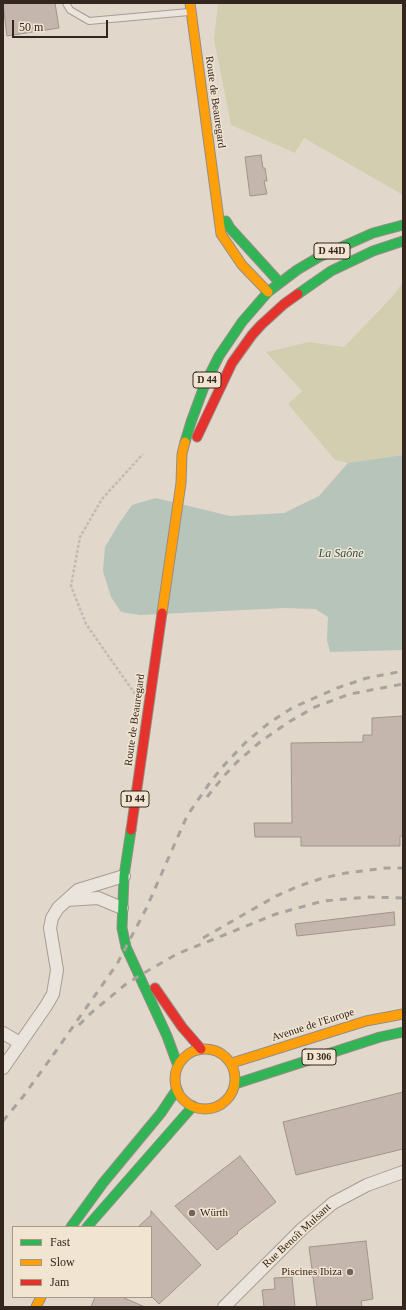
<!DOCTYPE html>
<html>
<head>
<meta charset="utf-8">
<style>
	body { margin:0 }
	#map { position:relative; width:406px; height:1310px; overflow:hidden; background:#e1d8cb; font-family:Georgia,serif }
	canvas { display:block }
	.frame { position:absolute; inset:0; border:4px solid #33261e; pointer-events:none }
	.legend { position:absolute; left:12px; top:1226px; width:140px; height:72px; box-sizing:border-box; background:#f1e4d1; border:1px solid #a59889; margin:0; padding:5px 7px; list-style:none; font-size:12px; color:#33261e }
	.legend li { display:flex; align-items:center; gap:8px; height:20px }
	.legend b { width:20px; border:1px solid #a59889 }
	.scale { position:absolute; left:12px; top:20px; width:96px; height:18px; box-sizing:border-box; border:2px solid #33261e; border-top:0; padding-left:5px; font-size:12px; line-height:14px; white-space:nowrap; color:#33261e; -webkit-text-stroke:3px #f1e4d1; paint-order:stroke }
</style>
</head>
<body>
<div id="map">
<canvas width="406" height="1310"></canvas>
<div class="frame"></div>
<ul class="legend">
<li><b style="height:5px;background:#30b455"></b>Fast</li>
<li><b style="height:5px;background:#ff9f0a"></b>Slow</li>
<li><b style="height:5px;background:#e5322d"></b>Jam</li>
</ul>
<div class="scale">50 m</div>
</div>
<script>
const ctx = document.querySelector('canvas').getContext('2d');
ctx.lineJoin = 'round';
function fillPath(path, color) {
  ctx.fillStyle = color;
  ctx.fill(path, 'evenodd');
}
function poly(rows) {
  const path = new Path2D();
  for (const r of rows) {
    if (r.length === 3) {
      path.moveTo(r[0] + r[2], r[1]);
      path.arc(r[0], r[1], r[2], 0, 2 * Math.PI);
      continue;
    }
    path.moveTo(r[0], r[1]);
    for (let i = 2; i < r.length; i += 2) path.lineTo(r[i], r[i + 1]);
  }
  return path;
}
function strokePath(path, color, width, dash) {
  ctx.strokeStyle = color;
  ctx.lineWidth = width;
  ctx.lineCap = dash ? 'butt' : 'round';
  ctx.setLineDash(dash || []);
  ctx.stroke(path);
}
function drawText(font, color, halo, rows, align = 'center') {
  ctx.font = font + ' Georgia,serif';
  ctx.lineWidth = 3;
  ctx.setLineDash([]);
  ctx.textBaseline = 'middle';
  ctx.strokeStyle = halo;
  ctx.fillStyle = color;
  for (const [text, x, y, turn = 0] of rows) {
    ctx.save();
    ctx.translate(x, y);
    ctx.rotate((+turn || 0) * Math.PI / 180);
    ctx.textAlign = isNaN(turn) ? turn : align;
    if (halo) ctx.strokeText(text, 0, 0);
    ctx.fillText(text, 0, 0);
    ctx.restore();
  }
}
const green = poly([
	[218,3,403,3,403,195,304,138,295,153,231,125,214,39],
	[403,282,403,455,348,463,335,460,288,404,302,391,266,352,309,342,344,347,393,296]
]);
const water = poly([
	[403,455,403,650,330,652,327,640,328,617,315,609,285,608,140,615,121,612,111,597,103,571,105,547,118,525,132,505,156,498,230,516,284,513,319,496,348,463]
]);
const building = poly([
	[3,3,55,3,59,28,7,36,3,3],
	[261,155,263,168,265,168,267,181,264,181,267,194,250,196,245,157,261,155],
	[403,716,403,836,400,836,400,846,301,846,301,837,255,837,254,823,292,823,291,743,363,742,363,735,372,735,372,718,403,716],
	[394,912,395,925,297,936,295,924,394,912],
	[403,1092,403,1149,296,1175,283,1122,403,1092],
	[240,1156,276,1202,237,1232,238,1233,217,1250,175,1206,240,1156],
	[151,1211,201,1265,159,1304,151,1296,151,1227,138,1227,151,1215,151,1211],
	[366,1241,373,1299,361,1301,362,1307,317,1307,309,1247,366,1241],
	[292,1277,295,1307,264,1307,262,1290,275,1289,274,1278,292,1277],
	[95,1297,122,1297,145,1307,91,1307,95,1297]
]);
const path = poly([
	[135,694,86,624,71,586,80,537,102,499,143,454]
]);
const lane = poly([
	[66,3,70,10,89,21,189,12]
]);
const street = poly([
	[67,900,98,898,122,908],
	[3,1033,20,1043],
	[3,1068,46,1006,53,994,57,970,50,928,52,918,58,908,78,890,124,876],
	[224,1307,302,1229,333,1203,367,1185,403,1172]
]);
const fast = poly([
	[226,221,230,228,280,283],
	[298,294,331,271,373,251,403,241],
	[185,442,191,422,205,384,219,356,242,322,268,292,297,270,319,257,373,233,403,225],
	[131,830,124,876,122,928,126,947,167,1036,178,1066],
	[235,1084,380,1037,403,1032],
	[71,1227,103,1183,161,1113,177,1089],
	[87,1227,193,1106]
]);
const slow = poly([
	[190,3,221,234,242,265,268,292],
	[162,613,181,483,182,454,185,442],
	[205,1079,30],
	[232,1063,366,1021,403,1014],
	[36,1307,41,1297]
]);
const jam = poly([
	[197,437,232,363,252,335,261,325,284,304,298,294],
	[131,830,162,613],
	[155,988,182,1027,201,1049]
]);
const rail = poly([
	[207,797,224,776,237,762,260,742,287,723,315,707,350,694,403,684],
	[203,938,276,896,299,886,323,878,346,873,386,868,403,868],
	[79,1025,91,1013,126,984,144,973,177,954,276,914,323,901,368,897,403,898],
	[53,1055,117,964,146,909,187,816,211,781,226,763,247,741,269,723,292,708,337,688,367,678,403,671],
	[3,1121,22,1098,56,1051]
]);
const markers = [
	[192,1213,4,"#70645b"],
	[350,1272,4,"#70645b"]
];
const shields = [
	[332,251,36],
	[207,380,28],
	[135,799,28],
	[319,1057,34]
];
const shieldNames = [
	["D 44D",332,251],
	["D 44",207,380],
	["D 44",135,799],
	["D 306",319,1057]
];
const streetNames = [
	["Route de Beauregard",215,102,82],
	["Route de Beauregard",135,720,-82],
	["Avenue de l'Europe",313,1025,-18],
	["Rue Benoît Mulsant",297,1236,-43]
];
const poiNames = [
	["Würth",200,1213],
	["Piscines Ibiza",342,1272,"right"]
];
const waterNames = [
	["La Saône",341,554]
];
fillPath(green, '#d2ceaf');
fillPath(water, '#b6c4ba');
fillPath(building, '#c4b6ac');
strokePath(building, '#a0948b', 1);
strokePath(lane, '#a69d94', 8);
strokePath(street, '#a69d94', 14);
strokePath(fast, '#958d85', 11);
strokePath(slow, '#958d85', 11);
strokePath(jam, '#958d85', 11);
strokePath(path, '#c2bbb3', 2.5, [3, 2]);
strokePath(lane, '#eae4dc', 6);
strokePath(street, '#eae4dc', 12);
strokePath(fast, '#30b455', 9);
strokePath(slow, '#ff9f0a', 9);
strokePath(jam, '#e5322d', 9);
strokePath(rail, '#a8a39d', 3, [7, 7]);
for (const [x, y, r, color] of markers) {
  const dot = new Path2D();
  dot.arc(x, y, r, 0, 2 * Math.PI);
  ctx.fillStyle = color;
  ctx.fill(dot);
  strokePath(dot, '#f1e4d1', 1.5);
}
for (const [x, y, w] of shields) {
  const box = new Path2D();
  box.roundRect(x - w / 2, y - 8, w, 16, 3);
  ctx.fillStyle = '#f1e4d1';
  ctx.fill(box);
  strokePath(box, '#33261e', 1);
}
drawText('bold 10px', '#33261e', null, shieldNames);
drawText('11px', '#33261e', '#f1e4d1', streetNames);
drawText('11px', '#33261e', '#f1e4d1', poiNames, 'left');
drawText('italic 12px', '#2f514b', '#f1e4d1', waterNames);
</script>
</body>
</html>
